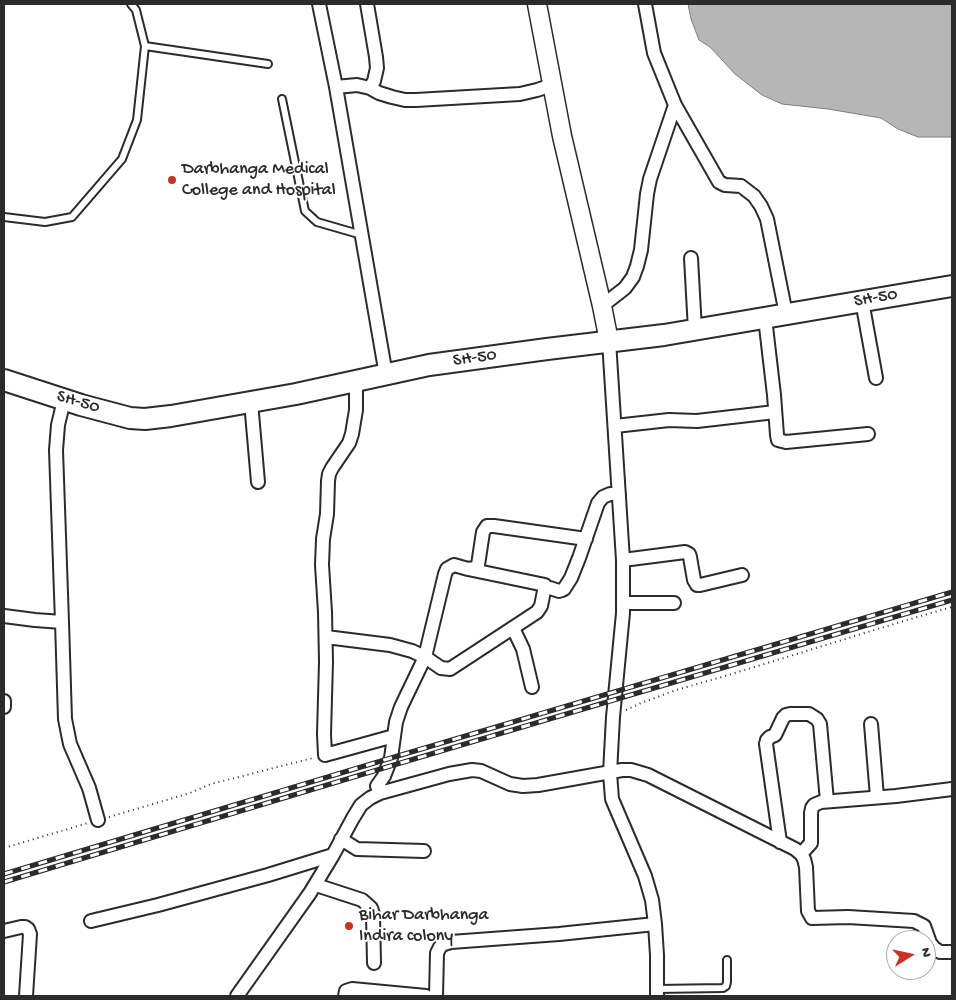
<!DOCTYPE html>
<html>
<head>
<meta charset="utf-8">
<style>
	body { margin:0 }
	#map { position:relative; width:956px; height:1000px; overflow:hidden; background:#fff; font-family:"Gochi Hand",sans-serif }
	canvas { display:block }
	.frame { position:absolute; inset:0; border:5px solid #2b2b2b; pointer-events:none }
	.north { position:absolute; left:886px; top:930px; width:50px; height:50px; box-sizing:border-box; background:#fff; border:1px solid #aaa; border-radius:50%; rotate:80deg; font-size:14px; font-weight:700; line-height:20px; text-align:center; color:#2b2b2b }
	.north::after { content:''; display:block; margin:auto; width:18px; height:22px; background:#c8321e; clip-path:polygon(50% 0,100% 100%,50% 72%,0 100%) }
</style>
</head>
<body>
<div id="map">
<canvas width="956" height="1000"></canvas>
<div class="frame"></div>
<div class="north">N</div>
</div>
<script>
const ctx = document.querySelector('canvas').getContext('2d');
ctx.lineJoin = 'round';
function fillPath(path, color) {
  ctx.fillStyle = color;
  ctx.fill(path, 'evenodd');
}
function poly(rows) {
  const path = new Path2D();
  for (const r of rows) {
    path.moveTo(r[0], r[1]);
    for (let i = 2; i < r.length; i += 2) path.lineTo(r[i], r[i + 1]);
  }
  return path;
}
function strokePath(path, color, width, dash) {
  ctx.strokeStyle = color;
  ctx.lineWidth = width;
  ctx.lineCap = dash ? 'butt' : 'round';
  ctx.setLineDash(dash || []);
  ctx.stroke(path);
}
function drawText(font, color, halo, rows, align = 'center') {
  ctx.font = font + ' "Gochi Hand",sans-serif';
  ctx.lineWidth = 4;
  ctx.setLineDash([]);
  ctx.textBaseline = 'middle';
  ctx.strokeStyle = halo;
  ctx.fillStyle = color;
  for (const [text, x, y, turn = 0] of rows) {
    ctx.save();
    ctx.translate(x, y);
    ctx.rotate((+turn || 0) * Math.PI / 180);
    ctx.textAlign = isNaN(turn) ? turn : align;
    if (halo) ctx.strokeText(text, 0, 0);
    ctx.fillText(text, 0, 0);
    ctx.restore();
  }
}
const water = poly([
	[688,4,952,4,952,137,918,137,898,129,881,118,828,109,782,104,762,95,735,74,710,47,699,40,691,19,688,4]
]);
const path = poly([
	[626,710,641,703,676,690,722,677,907,620,952,607],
	[109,817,190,793,211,784,313,758],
	[4,848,88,823]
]);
const lane = poly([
	[145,46,268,64],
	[282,99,305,211,317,222,362,235],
	[4,217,45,222,72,217,122,159,137,120,145,46,136,10,131,4],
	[657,989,723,988,726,986,727,982,727,960]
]);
const street = poly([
	[319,4,336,87,386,375],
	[367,4,376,57,377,68,374,81,370,88],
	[336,87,357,85,370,88,379,93,392,97,405,100,416,100,520,94,537,90,552,85],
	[675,105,719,182,725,185,741,186,754,196,761,206,767,219,786,314],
	[691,258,695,330],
	[862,301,876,378],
	[602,306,625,288,633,277,637,266,641,250,647,194,650,179,675,105,654,53,645,4],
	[765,318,774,395,777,435,778,440,786,442,868,434],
	[609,341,623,560,623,613,613,717,610,773,612,799,645,876,652,900,655,924,657,955,657,996],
	[356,381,356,410,352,434,349,443,332,468,329,474,328,481,327,514,323,539,322,565,325,612,326,662,324,734,325,755,394,736],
	[251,402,258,482],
	[615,426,669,420,697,421,775,412],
	[623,560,685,552,689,554,690,557,694,580,697,585,700,585,742,575],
	[468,569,545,585],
	[623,603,674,603],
	[4,616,35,620,62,622,56,450,58,425,64,400],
	[62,622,65,719,70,744,89,788,98,820],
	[513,628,523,649,532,687],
	[326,637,390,645,412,651,425,657,445,574,447,569,454,565,468,569,475,568,478,565,483,532,487,526,494,526,586,539],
	[4,701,4,707],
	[871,724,877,797],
	[380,793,377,786,384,776,391,758,396,722,401,707,425,657,441,668,450,669,537,612,541,606,544,591,546,589,550,588,559,591,562,590,564,589,571,578,579,558,598,503,603,497,610,494,619,494],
	[341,839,357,849,424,851],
	[780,842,766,744,767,740,770,737,775,735,783,718,786,715,790,714,809,714,817,719,820,724,827,801],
	[801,854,811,843,811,813,812,808,814,805,821,802,896,796,952,789],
	[316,885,362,900,371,908,373,914,374,963],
	[91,921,158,905,268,875,333,855],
	[4,931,21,927,25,927,28,929,30,934,26,996],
	[237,996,310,893,333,855,353,818,361,805,370,798,380,793,449,774,472,770,481,771,510,784,523,786,538,785,622,770,631,770,648,775,795,849,801,854,804,859,806,867,808,911,812,918,848,917,914,921,924,926,930,943,934,948,940,952,952,952],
	[345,996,346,991,352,989,426,996],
	[436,996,437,953,440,947,444,944,451,942,559,934,655,924]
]);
const secondary = poly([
	[537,4,562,136,602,306,609,341]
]);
const primary = poly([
	[4,380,81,405,130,418,145,419,171,416,296,394,429,365,547,349,664,335,952,286]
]);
const rail = poly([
	[4,874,391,758,952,592],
	[4,882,387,767,952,600]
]);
const markers = [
	[172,180,5,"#c8321e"],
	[349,926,5,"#c8321e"]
];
const poiNames = [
	["Darbhanga Medical",182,170],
	["College and Hospital",182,191],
	["Bihar Darbhanga",359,916],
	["Indira colony",359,937]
];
const streetNames = [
	["SH-50",876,299,-10],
	["SH-50",475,359,-8],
	["SH-50",78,403,16]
];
fillPath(water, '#b6b6b6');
strokePath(water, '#7e7e7e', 1);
strokePath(lane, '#2b2b2b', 10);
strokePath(street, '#2b2b2b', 16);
strokePath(secondary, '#2b2b2b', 21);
strokePath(primary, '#2b2b2b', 24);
strokePath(path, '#2b2b2b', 2, [1, 4]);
strokePath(lane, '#fff', 6);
strokePath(street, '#fff', 12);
strokePath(secondary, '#fff', 18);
strokePath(primary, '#fff', 20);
strokePath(rail, '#2b2b2b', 5);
strokePath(rail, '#fff', 3, [9]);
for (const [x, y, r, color] of markers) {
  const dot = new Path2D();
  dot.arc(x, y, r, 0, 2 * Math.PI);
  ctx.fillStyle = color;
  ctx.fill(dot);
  strokePath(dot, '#fff', 2);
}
drawText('18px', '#2b2b2b', '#fff', poiNames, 'left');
drawText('18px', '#2b2b2b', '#fff', streetNames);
</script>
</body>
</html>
